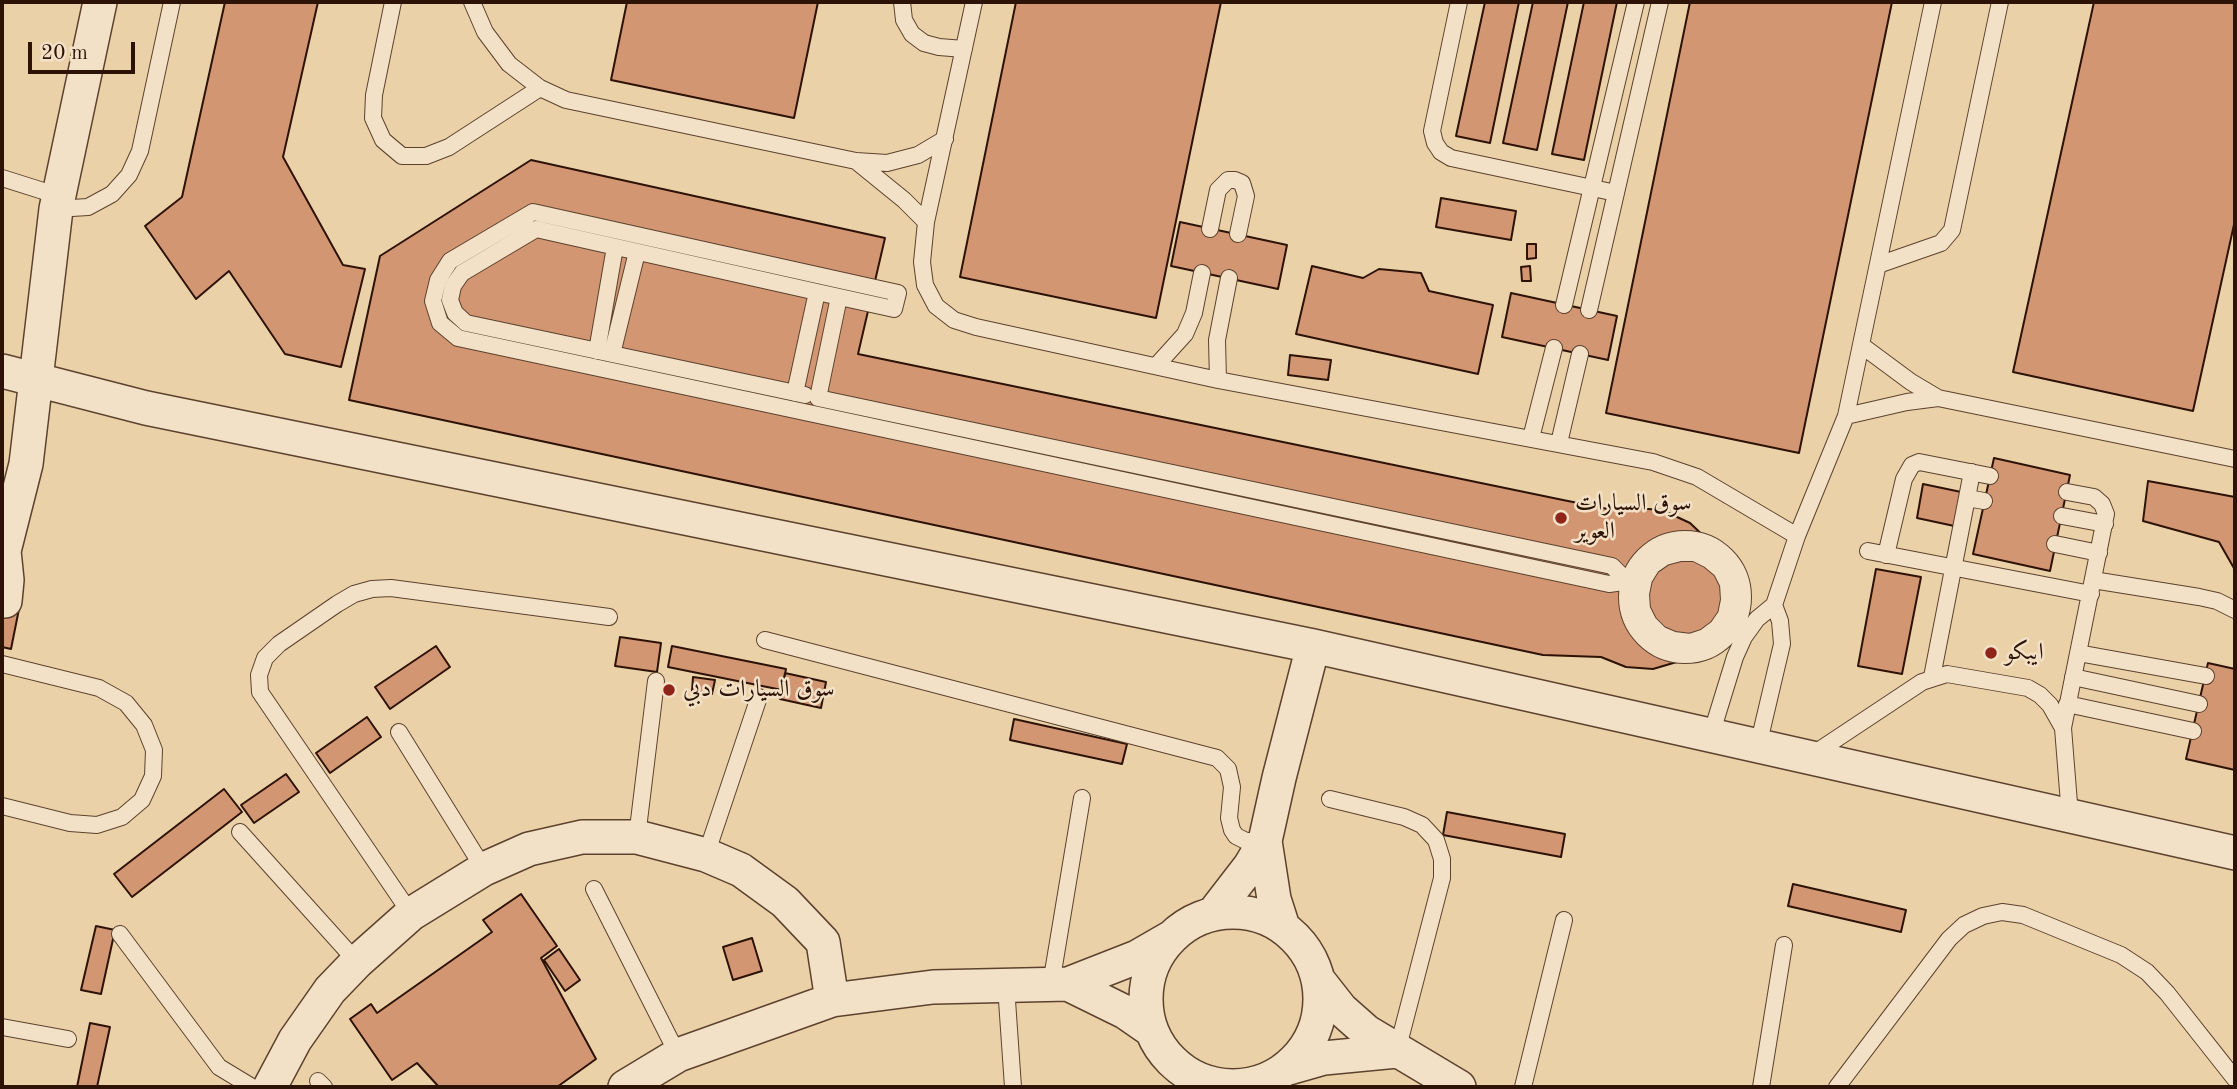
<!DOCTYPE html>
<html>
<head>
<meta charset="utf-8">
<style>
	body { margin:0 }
	#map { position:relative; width:2237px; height:1089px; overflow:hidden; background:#ebd1a8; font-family:"Old Standard TT",serif }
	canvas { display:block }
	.frame { position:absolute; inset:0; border:4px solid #2d1206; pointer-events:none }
	.scale { position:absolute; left:28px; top:42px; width:107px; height:32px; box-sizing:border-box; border:4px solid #2d1206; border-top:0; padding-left:9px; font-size:21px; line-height:24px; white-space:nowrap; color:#2d1206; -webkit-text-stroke:5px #f2e1c6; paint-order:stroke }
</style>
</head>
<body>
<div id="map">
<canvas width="2237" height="1089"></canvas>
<div class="frame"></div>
<div class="scale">20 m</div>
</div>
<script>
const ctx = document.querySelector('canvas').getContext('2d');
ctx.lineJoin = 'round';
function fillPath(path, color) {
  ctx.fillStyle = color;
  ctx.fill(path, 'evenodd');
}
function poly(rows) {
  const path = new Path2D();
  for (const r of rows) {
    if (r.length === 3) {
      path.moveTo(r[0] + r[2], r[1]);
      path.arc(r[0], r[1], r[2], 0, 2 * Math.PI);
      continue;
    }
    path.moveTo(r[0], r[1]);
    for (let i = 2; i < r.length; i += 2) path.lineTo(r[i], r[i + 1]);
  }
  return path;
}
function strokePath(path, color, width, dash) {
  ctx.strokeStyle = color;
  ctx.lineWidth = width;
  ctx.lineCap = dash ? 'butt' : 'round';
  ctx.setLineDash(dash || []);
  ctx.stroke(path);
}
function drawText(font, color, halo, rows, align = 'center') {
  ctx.font = font + ' "Old Standard TT",Amiri,serif';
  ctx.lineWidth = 5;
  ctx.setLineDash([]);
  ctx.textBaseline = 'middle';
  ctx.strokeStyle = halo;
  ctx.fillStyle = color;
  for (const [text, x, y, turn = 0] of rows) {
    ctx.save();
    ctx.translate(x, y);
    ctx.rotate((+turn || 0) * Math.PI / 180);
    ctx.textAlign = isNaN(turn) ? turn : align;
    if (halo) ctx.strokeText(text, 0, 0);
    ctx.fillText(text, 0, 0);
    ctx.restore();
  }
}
const building = poly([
	[225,2,318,2,283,157,343,265,365,269,341,367,285,354,229,271,196,299,145,226,182,197,225,2],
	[627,2,818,2,794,118,611,80,627,2],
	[1016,2,1221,2,1156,318,960,277,1016,2],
	[1485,2,1519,2,1490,143,1456,136,1485,2],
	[1533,2,1568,2,1537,150,1503,143,1533,2],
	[1584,2,1617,2,1584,160,1552,154,1584,2],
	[1690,2,1892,2,1799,453,1606,413,1690,2],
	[2094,2,2235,2,2235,220,2193,411,2013,372,2094,2],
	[531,160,885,238,858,354,1563,500,1623,512,1634,508,1662,510,1690,523,1710,542,1722,568,1724,596,1717,623,1702,644,1680,661,1653,669,1626,667,1601,657,1543,655,349,400,380,256,531,160],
	[1441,198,1516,211,1511,240,1436,227,1441,198],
	[1180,222,1287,245,1278,289,1171,266,1180,222],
	[1527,244,1536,244,1536,258,1527,259,1527,244],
	[1312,266,1363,278,1379,269,1421,273,1429,291,1493,305,1478,374,1296,334,1312,266],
	[1530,266,1531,281,1522,281,1521,267,1530,266],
	[1511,293,1617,316,1608,360,1502,337,1511,293],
	[1290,355,1331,360,1328,380,1288,375,1290,355],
	[1994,458,2070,475,2050,571,1973,554,1994,458],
	[2148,481,2235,497,2235,570,2219,542,2143,521,2148,481],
	[1923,484,1966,493,1959,527,1917,518,1923,484],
	[1876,569,1921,577,1902,674,1858,666,1876,569],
	[2,600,20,604,11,649,2,647,2,600],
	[620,637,661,643,657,672,615,666,620,637],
	[436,646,450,667,390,709,375,687,436,646],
	[672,646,786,669,782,690,668,667,672,646],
	[2208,663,2235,669,2235,770,2186,759,2208,663],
	[785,673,826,682,821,708,780,699,785,673],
	[693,677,715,680,712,694,692,691,693,677],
	[367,717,381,737,330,773,316,753,367,717],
	[1014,719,1127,744,1122,764,1010,740,1014,719],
	[286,774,299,792,254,823,241,805,286,774],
	[224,789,242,812,132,897,114,874,224,789],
	[1447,812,1565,834,1561,857,1443,835,1447,812],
	[1793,884,1906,910,1901,932,1788,906,1793,884],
	[521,894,557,946,541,958,596,1059,557,1087,439,1087,417,1063,392,1080,350,1019,371,1004,377,1013,492,932,483,920,521,894],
	[96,926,115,930,101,994,81,990,96,926],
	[752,938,762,971,733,980,723,947,752,938],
	[559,949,580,980,565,991,544,960,559,949],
	[90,1023,110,1027,97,1087,77,1087,90,1023]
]);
const service = poly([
	[393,2,374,95,373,118,383,140,402,156,426,156,449,147,540,88],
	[472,2,485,32,509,64,540,88,566,100,856,161,887,163,918,155,945,139],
	[902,2,904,20,912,34,924,43,939,47,964,49],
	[974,2,926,222,922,262,925,285,936,306,954,320,976,327,1218,380,1653,462,1697,477,1797,536],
	[1459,2,1432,131,1435,143,1441,152,1451,158,1616,193],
	[856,161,904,200,926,222],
	[2,178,59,196],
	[56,209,88,207,112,194,129,175,140,151,172,2],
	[1210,229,1218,190,1228,180,1235,180,1242,183,1246,196,1238,234],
	[637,252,612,354,805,395],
	[1878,265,1941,243,1952,230,2000,2],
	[817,292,894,309,898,293,533,212,450,261,438,280,433,301,440,323,458,338,1609,584,1644,579,1652,566,1665,557,1680,553,1695,553,1709,560,1721,570,1728,584,1729,600,1726,615,1717,628,1705,637,1690,642,1674,640,1660,634,1649,623,1642,609,1641,594,1644,579],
	[839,297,818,398,1612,566,1631,585],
	[1564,305,1636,2],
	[1589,310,1660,2],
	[1861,345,1911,382,1938,398,2235,459],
	[597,351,615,247],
	[612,354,466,323,455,313,450,300,453,286,462,273,536,229,817,292,795,393],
	[1156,366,1185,334,1194,313,1202,273],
	[1218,380,1217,340,1229,278],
	[1846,416,1907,402,1938,398],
	[1531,438,1554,348],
	[1559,443,1580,354],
	[2067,492,2094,497,2102,504,2106,514,2063,728,2070,816],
	[1967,498,1984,501],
	[2062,516,2105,524],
	[1685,597,58],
	[2055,544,2099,553],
	[1868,551,2091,594],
	[1886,555,1904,479,1912,465,1919,462,1990,476],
	[2093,580,2199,597,2217,601,2235,610],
	[765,640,1217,758,1228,769,1232,787,1229,818,1232,830,1236,836,1246,841,1265,841],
	[2078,653,2206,676],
	[2,664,99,688,126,703,144,725,154,750,153,776,142,800,122,817,97,825,70,823,2,806],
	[1932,677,1972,472],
	[2073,677,2199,704],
	[2067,704,2193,731],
	[399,732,484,869],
	[1711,735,1735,657,1744,637,1757,619,1774,605,1797,536,1846,416,1933,2],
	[1758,746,1782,644,1780,621,1774,605],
	[1812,755,1922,682,1947,674,2028,688,2040,695,2050,705,2063,728],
	[1330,799,1404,817,1422,825,1436,840,1442,859,1442,878,1397,1051],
	[240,832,357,962],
	[637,837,656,681],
	[706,855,759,697],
	[594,889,678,1055],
	[411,914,260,692,259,675,265,658,279,644,337,604,354,594,372,589,391,588,609,617],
	[120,934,219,1067,252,1087],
	[1051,984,1082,798],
	[1006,986,1013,1087],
	[2,1027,68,1039],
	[318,1081,324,1087],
	[1523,1087,1564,920],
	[1761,1087,1784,945],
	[1837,1087,1949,939,1964,925,1983,916,2002,912,2023,915,2121,955,2147,972,2167,993,2235,1079]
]);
const minor = poly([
	[2,371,146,408,1313,646,2235,853],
	[5,601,7,580,4,551,26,464,56,209,100,2],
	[1233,999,87],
	[1213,914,1250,866,1265,841],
	[1283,927,1274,899,1265,841,1279,778,1313,646],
	[1319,981,1341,1009,1367,1032,1459,1087],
	[1068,984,1125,1012,1151,1030],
	[1289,1068,1324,1058,1397,1051],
	[270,1087,295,1040,330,990,357,962,411,914,484,869,529,849,582,837,637,837,706,855,741,870,785,902,823,942,832,1000],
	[625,1087,678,1055,832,1000,933,987,1068,984,1137,957,1170,938]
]);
const markers = [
	[1561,518,7,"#8f2418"],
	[1991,653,7,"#8f2418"],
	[669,690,7,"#8f2418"]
];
const poiNames = [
	["سوق السيارات",1575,504],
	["العوير",1575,532],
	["ايبكو",2005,653],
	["سوق السيارات دبي",683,690]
];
fillPath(building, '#d39673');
strokePath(building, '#2d1206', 2);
strokePath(service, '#5c422e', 18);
strokePath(minor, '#5c422e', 36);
strokePath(service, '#f2e1c6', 16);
strokePath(minor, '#f2e1c6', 33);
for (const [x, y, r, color] of markers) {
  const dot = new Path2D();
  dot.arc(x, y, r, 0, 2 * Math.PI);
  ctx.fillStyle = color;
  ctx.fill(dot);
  strokePath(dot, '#f2e1c6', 2.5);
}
drawText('24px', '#2d1206', '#f2e1c6', poiNames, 'left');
</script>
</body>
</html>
